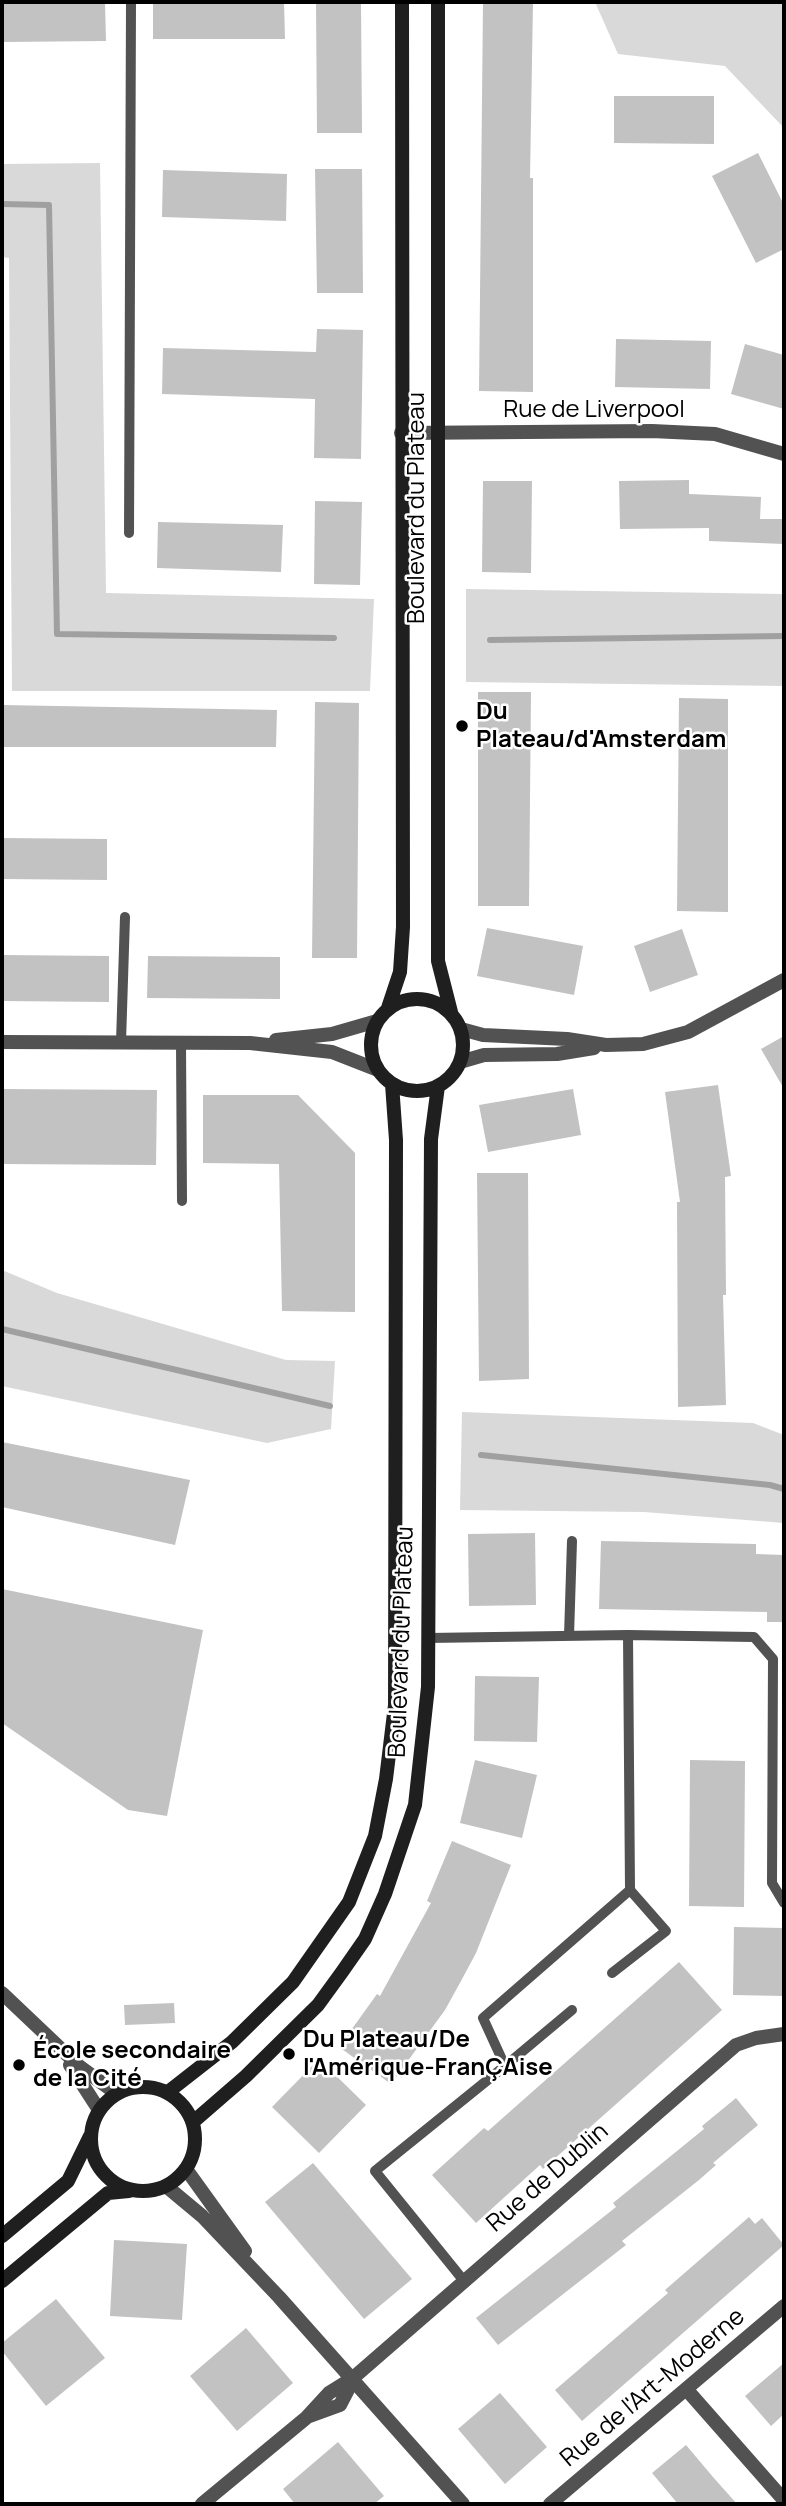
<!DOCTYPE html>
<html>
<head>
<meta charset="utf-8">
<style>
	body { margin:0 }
	#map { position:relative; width:786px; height:2506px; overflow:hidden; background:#fff; font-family:Manrope,sans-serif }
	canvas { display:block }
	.frame { position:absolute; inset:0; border:4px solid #000; pointer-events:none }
</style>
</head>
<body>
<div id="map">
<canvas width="786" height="2506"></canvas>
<div class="frame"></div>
</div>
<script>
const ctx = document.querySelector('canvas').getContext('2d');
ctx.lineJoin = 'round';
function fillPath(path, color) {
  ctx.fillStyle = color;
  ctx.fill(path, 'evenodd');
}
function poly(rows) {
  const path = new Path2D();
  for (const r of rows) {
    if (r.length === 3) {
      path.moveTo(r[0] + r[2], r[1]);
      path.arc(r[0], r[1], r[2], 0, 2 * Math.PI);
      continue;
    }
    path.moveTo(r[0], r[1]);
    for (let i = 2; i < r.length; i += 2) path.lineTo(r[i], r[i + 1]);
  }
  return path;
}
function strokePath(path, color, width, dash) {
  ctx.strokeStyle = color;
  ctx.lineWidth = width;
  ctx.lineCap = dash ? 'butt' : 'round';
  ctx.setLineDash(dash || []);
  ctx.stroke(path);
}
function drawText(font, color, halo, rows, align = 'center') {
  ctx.font = font + ' Manrope,sans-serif';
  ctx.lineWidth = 5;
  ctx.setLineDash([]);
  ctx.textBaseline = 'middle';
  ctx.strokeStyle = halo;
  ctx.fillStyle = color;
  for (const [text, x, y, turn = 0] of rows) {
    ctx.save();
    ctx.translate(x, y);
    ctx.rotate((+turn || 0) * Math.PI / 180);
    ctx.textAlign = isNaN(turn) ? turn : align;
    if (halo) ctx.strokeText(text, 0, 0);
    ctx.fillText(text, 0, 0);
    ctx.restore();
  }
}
const green = poly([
	[595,2,784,2,784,128,725,66,618,54],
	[100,163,106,593,374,599,370,691,12,691,9,258,2,257,2,164],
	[2,265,4,265,4,450,2,449],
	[466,589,784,594,784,686,466,682],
	[2,1270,57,1293,286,1360,335,1361,331,1429,267,1443,2,1386],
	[462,1412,753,1423,784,1435,784,1523,644,1512,460,1510]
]);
const stream = poly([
	[2,204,49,205,57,634,334,638],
	[490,640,784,636],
	[2,1329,330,1406],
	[481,1455,770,1485,784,1489]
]);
const building = poly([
	[2,2,105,2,106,41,2,42],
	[153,2,284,2,285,39,153,39],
	[316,2,361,2,362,133,317,133],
	[483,2,533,2,530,178,533,178,533,392,479,391],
	[614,96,714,96,714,144,614,143],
	[758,153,784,205,784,249,756,263,712,176],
	[315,169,362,169,363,293,317,293],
	[163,170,287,174,286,221,162,217],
	[317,329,363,330,361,459,314,458,315,399,162,394,163,348,316,352],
	[616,339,711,341,710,389,615,387],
	[745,344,784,355,784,409,731,394],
	[689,480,689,494,761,497,760,519,784,519,784,544,709,541,709,528,620,529,619,481],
	[483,481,532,481,531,573,482,572],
	[315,501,362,502,360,585,314,584],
	[158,522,283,525,281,572,157,568],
	[478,692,531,692,529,906,478,906],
	[679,698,728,699,728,912,677,911],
	[315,702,359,703,357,958,312,958],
	[2,705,277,710,276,747,2,747],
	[2,838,107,839,107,880,2,879],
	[487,928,583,946,574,995,477,976],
	[682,929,698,975,650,992,634,946],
	[2,955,109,956,109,1002,2,1001],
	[148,956,280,957,280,999,147,998],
	[784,1036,784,1089,761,1049],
	[718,1085,731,1176,725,1177,726,1295,723,1295,726,1405,678,1407,677,1202,680,1202,665,1092],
	[2,1089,157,1090,156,1165,2,1164],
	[573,1089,581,1135,488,1152,479,1105],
	[203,1095,298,1095,355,1153,355,1312,282,1311,279,1164,203,1163],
	[477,1173,528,1173,529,1379,479,1381],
	[2,1442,190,1480,175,1545,2,1507],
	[535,1533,536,1605,469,1606,468,1534],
	[601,1541,756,1544,756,1554,784,1555,784,1622,767,1622,767,1612,599,1609],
	[2,1589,203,1630,167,1816,128,1810,2,1723],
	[475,1676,539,1677,537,1742,474,1741],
	[475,1760,537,1775,522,1838,460,1823],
	[690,1760,745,1761,744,1907,689,1906],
	[452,1841,511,1865,476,1953,461,1981,445,2010,391,2084,339,2047,377,1994,380,1996,431,1903,427,1901],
	[734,1927,784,1928,784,1996,733,1995],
	[679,1962,722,2010,543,2169,540,2165,476,2223,432,2175,484,2128,488,2131],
	[174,2003,175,2023,125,2025,124,2005],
	[319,2059,366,2105,319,2153,272,2107],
	[736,2098,758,2125,713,2163,716,2165,699,2180,622,2241,626,2245,498,2345,476,2318,616,2207,613,2203,704,2129,702,2126],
	[313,2163,412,2279,364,2319,265,2202],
	[749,2217,755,2224,762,2218,784,2245,582,2421,555,2390,668,2293,665,2290],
	[114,2240,187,2244,182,2320,110,2316],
	[56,2299,105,2358,46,2406,2,2351,2,2343],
	[246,2328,293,2383,237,2431,190,2376],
	[784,2363,784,2414,771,2426,745,2396],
	[500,2393,547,2447,505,2484,458,2429],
	[338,2442,384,2496,374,2504,295,2504,283,2489],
	[686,2445,713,2477,737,2504,678,2504,652,2473]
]);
const service = poly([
	[129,533,131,2],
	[121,1042,125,917],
	[181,1043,182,1201],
	[569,1636,572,1541],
	[428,1638,628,1635,754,1637,773,1659,772,1883,784,1903],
	[612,1973,666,1931,630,1890],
	[505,2066,572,2010],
	[464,2281,375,2171,505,2066,483,2018,630,1890,628,1635]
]);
const minor = poly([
	[401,433,652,431,715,434,784,454],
	[687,2390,784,2500],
	[307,2417,340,2405,353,2380],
	[202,2504,306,2418,329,2393,353,2378,736,2045,756,2038,784,2034],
	[550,2504,784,2306]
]);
const tertiary = poly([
	[461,1029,483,1035,567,1039,606,1045,643,1044,688,1032,784,980],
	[276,1040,332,1034,377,1021],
	[2,1042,250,1043,332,1052,378,1070],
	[460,1062,484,1055,557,1054,594,1048],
	[2,1993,80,2067,116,2093],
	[70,2065,99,2110],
	[186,2169,245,2251],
	[166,2186,202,2216,279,2297,463,2504]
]);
const secondary = poly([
	[438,2,438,961,451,1012],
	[417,1045,46],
	[388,1008,400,972,403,927,402,2],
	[143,2139,52],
	[168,2092,232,2042,293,1982,349,1902,375,1836,386,1779,395,1705,396,1140,392,1084],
	[193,2122,246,2076,318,2005,342,1972,365,1939,385,1894,415,1805,428,1687,431,1139,438,1086],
	[2,2236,68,2181,90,2136],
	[2,2281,108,2193,129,2191]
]);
const markers = [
	[462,726,7,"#000"],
	[289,2054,7,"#000"],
	[19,2065,7,"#000"]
];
const streetNames = [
	["Rue de Liverpool",594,410],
	["Boulevard du Plateau",417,508,-90],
	["Boulevard du Plateau",402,1642,-88],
	["Rue de Dublin",548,2178,-41],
	["Rue de l'Art-Moderne",653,2388,-40]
];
const poiNames = [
	["Du",476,712],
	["Plateau/d'Amsterdam",476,740],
	["Du Plateau/De",303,2040],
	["l'Amérique-FranÇAise",303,2068],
	["École secondaire",33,2051],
	["de la Cité",33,2079]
];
fillPath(green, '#d9d9d9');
strokePath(stream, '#a0a0a0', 6);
fillPath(building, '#c2c2c2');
strokePath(service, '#525252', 10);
strokePath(minor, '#525252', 14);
strokePath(tertiary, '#525252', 14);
strokePath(secondary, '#1f1f1f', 14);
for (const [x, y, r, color] of markers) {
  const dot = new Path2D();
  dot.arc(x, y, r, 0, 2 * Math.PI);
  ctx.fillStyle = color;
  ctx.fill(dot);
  strokePath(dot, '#fff', 2.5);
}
drawText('24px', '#000', '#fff', streetNames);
drawText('bold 24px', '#000', '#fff', poiNames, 'left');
</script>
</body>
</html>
